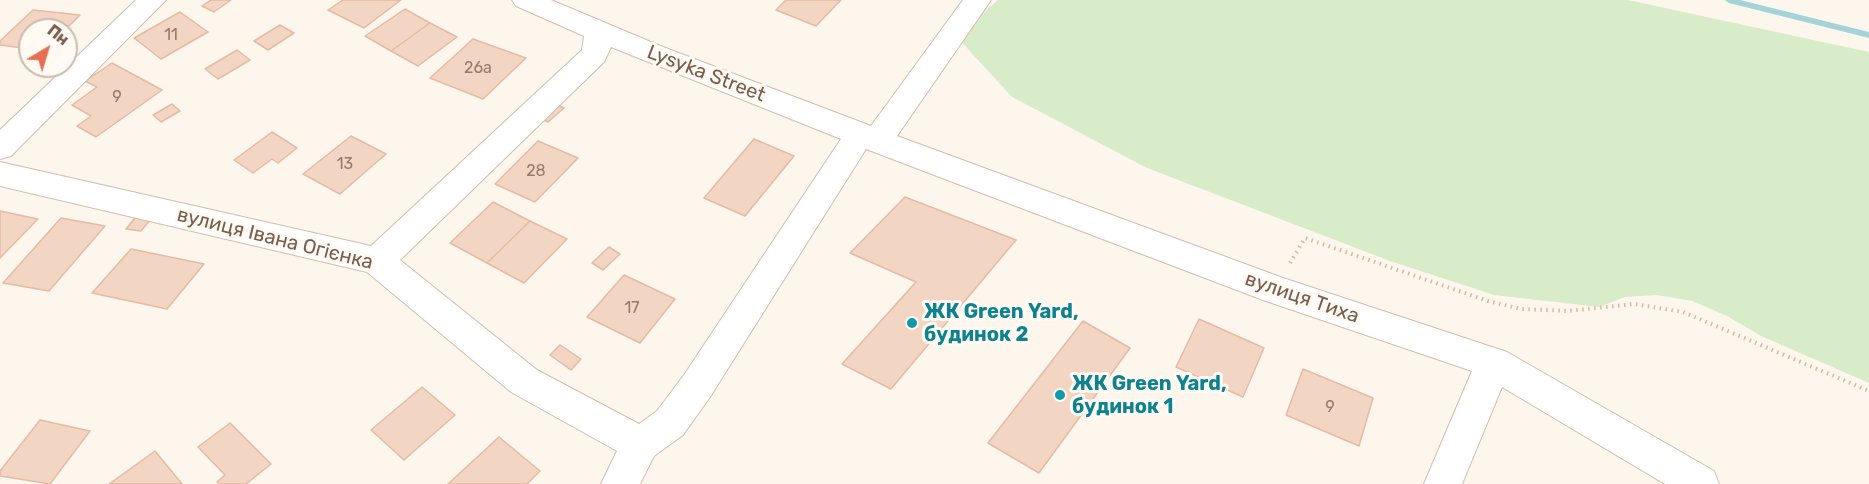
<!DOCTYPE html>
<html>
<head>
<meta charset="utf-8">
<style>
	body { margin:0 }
	#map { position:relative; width:1869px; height:484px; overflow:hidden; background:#fdf6ec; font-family:Rubik,sans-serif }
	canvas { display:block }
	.north { position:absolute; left:18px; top:18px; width:60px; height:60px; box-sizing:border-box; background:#fffaf3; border:2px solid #cabbb1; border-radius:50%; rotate:38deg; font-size:16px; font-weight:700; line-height:24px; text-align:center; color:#7a5c4d }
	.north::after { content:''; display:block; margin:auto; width:21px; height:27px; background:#e76f51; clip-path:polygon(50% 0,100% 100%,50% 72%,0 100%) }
</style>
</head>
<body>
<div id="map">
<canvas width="1869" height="484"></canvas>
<div class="north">Пн</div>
</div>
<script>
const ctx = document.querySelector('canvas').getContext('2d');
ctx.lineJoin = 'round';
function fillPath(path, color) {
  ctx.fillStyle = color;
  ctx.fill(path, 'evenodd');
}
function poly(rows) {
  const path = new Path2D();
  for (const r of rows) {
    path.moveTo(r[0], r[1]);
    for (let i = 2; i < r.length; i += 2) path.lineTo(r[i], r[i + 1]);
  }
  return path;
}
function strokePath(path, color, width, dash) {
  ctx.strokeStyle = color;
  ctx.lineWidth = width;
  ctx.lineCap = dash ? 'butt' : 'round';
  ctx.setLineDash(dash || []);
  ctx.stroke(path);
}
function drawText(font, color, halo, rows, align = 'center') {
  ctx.font = font + ' Rubik,sans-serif';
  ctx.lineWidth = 6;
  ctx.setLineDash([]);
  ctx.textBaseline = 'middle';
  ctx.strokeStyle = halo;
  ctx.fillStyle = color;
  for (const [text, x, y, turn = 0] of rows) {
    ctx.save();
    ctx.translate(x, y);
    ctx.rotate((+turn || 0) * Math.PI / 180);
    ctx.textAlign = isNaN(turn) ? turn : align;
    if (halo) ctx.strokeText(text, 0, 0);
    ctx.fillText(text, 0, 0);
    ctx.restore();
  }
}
const green = poly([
	[998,0,1628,0,1869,52,1869,383,1761,336,1727,316,1692,301,1657,295,1625,297,1599,307,1494,295,1390,261,1147,168,1012,97,956,36]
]);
const stream = poly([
	[1725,0,1740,0,1869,32,1869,38,1729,3,1725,0]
]);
const building = poly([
	[211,0,231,0,214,12,202,6,211,0],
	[343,0,401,0,364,28,328,10,343,0],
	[786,0,841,0,816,26,776,10,786,0],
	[405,9,430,23,391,51,365,36,405,9],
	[33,10,80,15,65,30,30,30,30,49,0,45,0,41,33,10],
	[180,12,208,32,161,59,134,38,180,12],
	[430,23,457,37,418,66,391,51,430,23],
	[280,25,294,33,268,50,254,41,280,25],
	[473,39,526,58,483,99,430,78,473,39],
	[237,50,250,60,218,79,205,69,237,50],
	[112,63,162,90,96,137,77,126,91,116,72,105,97,87,85,81,112,63],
	[554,103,564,108,548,122,538,117,554,103],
	[172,104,180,111,161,122,153,115,172,104],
	[272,132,297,148,278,163,272,159,253,173,234,160,272,132],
	[351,136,386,154,340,194,303,174,351,136],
	[754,139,794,156,745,216,704,198,754,139],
	[538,141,578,158,535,202,495,184,538,141],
	[905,197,1016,240,891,389,842,364,916,282,850,253,905,197],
	[493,202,530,221,487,263,450,243,493,202],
	[141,210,156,213,141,231,126,229,141,210],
	[0,211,38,219,0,258,0,211],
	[61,218,105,226,49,291,3,283,61,218],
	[530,221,567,239,524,283,487,263,530,221],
	[609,247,620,254,603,270,592,263,609,247],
	[131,249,204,264,167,309,92,293,131,249],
	[624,275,675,299,640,343,587,317,624,275],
	[1199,319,1264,348,1243,397,1176,367,1199,319],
	[1083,321,1130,348,1039,473,988,443,1083,321],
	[560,345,581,359,571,370,550,355,560,345],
	[1303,369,1373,398,1359,446,1286,415,1303,369],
	[422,387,455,415,404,460,371,430,422,387],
	[40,420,90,431,50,484,0,476,0,471,40,420],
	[230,423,271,464,246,484,219,484,217,482,225,475,198,447,230,423],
	[499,437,540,471,527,484,448,484,499,437],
	[155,451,182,484,109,484,155,451]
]);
const path = poly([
	[1290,263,1305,238,1488,301,1521,309,1567,311,1634,304,1683,312,1869,391]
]);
const minor = poly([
	[136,0,166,0,11,156,0,159,0,130,136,0],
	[512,0,551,0,663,47,871,126,963,0,991,0,897,136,1283,278,1507,352,1714,471,1719,484,1665,484,1502,387,1462,484,1424,484,1472,371,1263,300,866,149,710,397,683,435,654,456,640,484,601,484,617,451,511,392,367,272,0,186,0,162,371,246,582,50,584,36,516,6,512,0],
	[611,47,841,139,684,375,657,411,639,424,537,370,400,260,604,62,611,47]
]);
const markers = [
	[912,323,6,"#0f9aa8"],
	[1060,395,6,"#0f9aa8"]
];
const numberNames = [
	["11",171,35],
	["26а",478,68],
	["9",117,97],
	["13",345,164],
	["28",536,171],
	["17",632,308],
	["9",1330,407]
];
const streetNames = [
	["Lysyka Street",706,74,21],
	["вулиця Івана Огієнка",275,239,14],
	["вулиця Тиха",1302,298,19]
];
const cultureNames = [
	["ЖК Green Yard,",924,312],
	["будинок 2",924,335],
	["ЖК Green Yard,",1072,384],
	["будинок 1",1072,407]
];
fillPath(green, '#d8ecc9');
fillPath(stream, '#a5d3da');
fillPath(building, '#f3d5c3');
strokePath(building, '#e6bba3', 1.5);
strokePath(minor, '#d1beb0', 2);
strokePath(path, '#d9b8a5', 4, [1.5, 4.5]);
fillPath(minor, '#fff');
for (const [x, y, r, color] of markers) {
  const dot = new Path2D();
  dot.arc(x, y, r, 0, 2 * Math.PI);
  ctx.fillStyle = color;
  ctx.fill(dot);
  strokePath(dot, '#fffaf3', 2);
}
drawText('16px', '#987a6a', null, numberNames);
drawText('20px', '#7a5c4d', '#fffaf3', streetNames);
drawText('bold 20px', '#0d838f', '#fffaf3', cultureNames, 'left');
</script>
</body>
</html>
